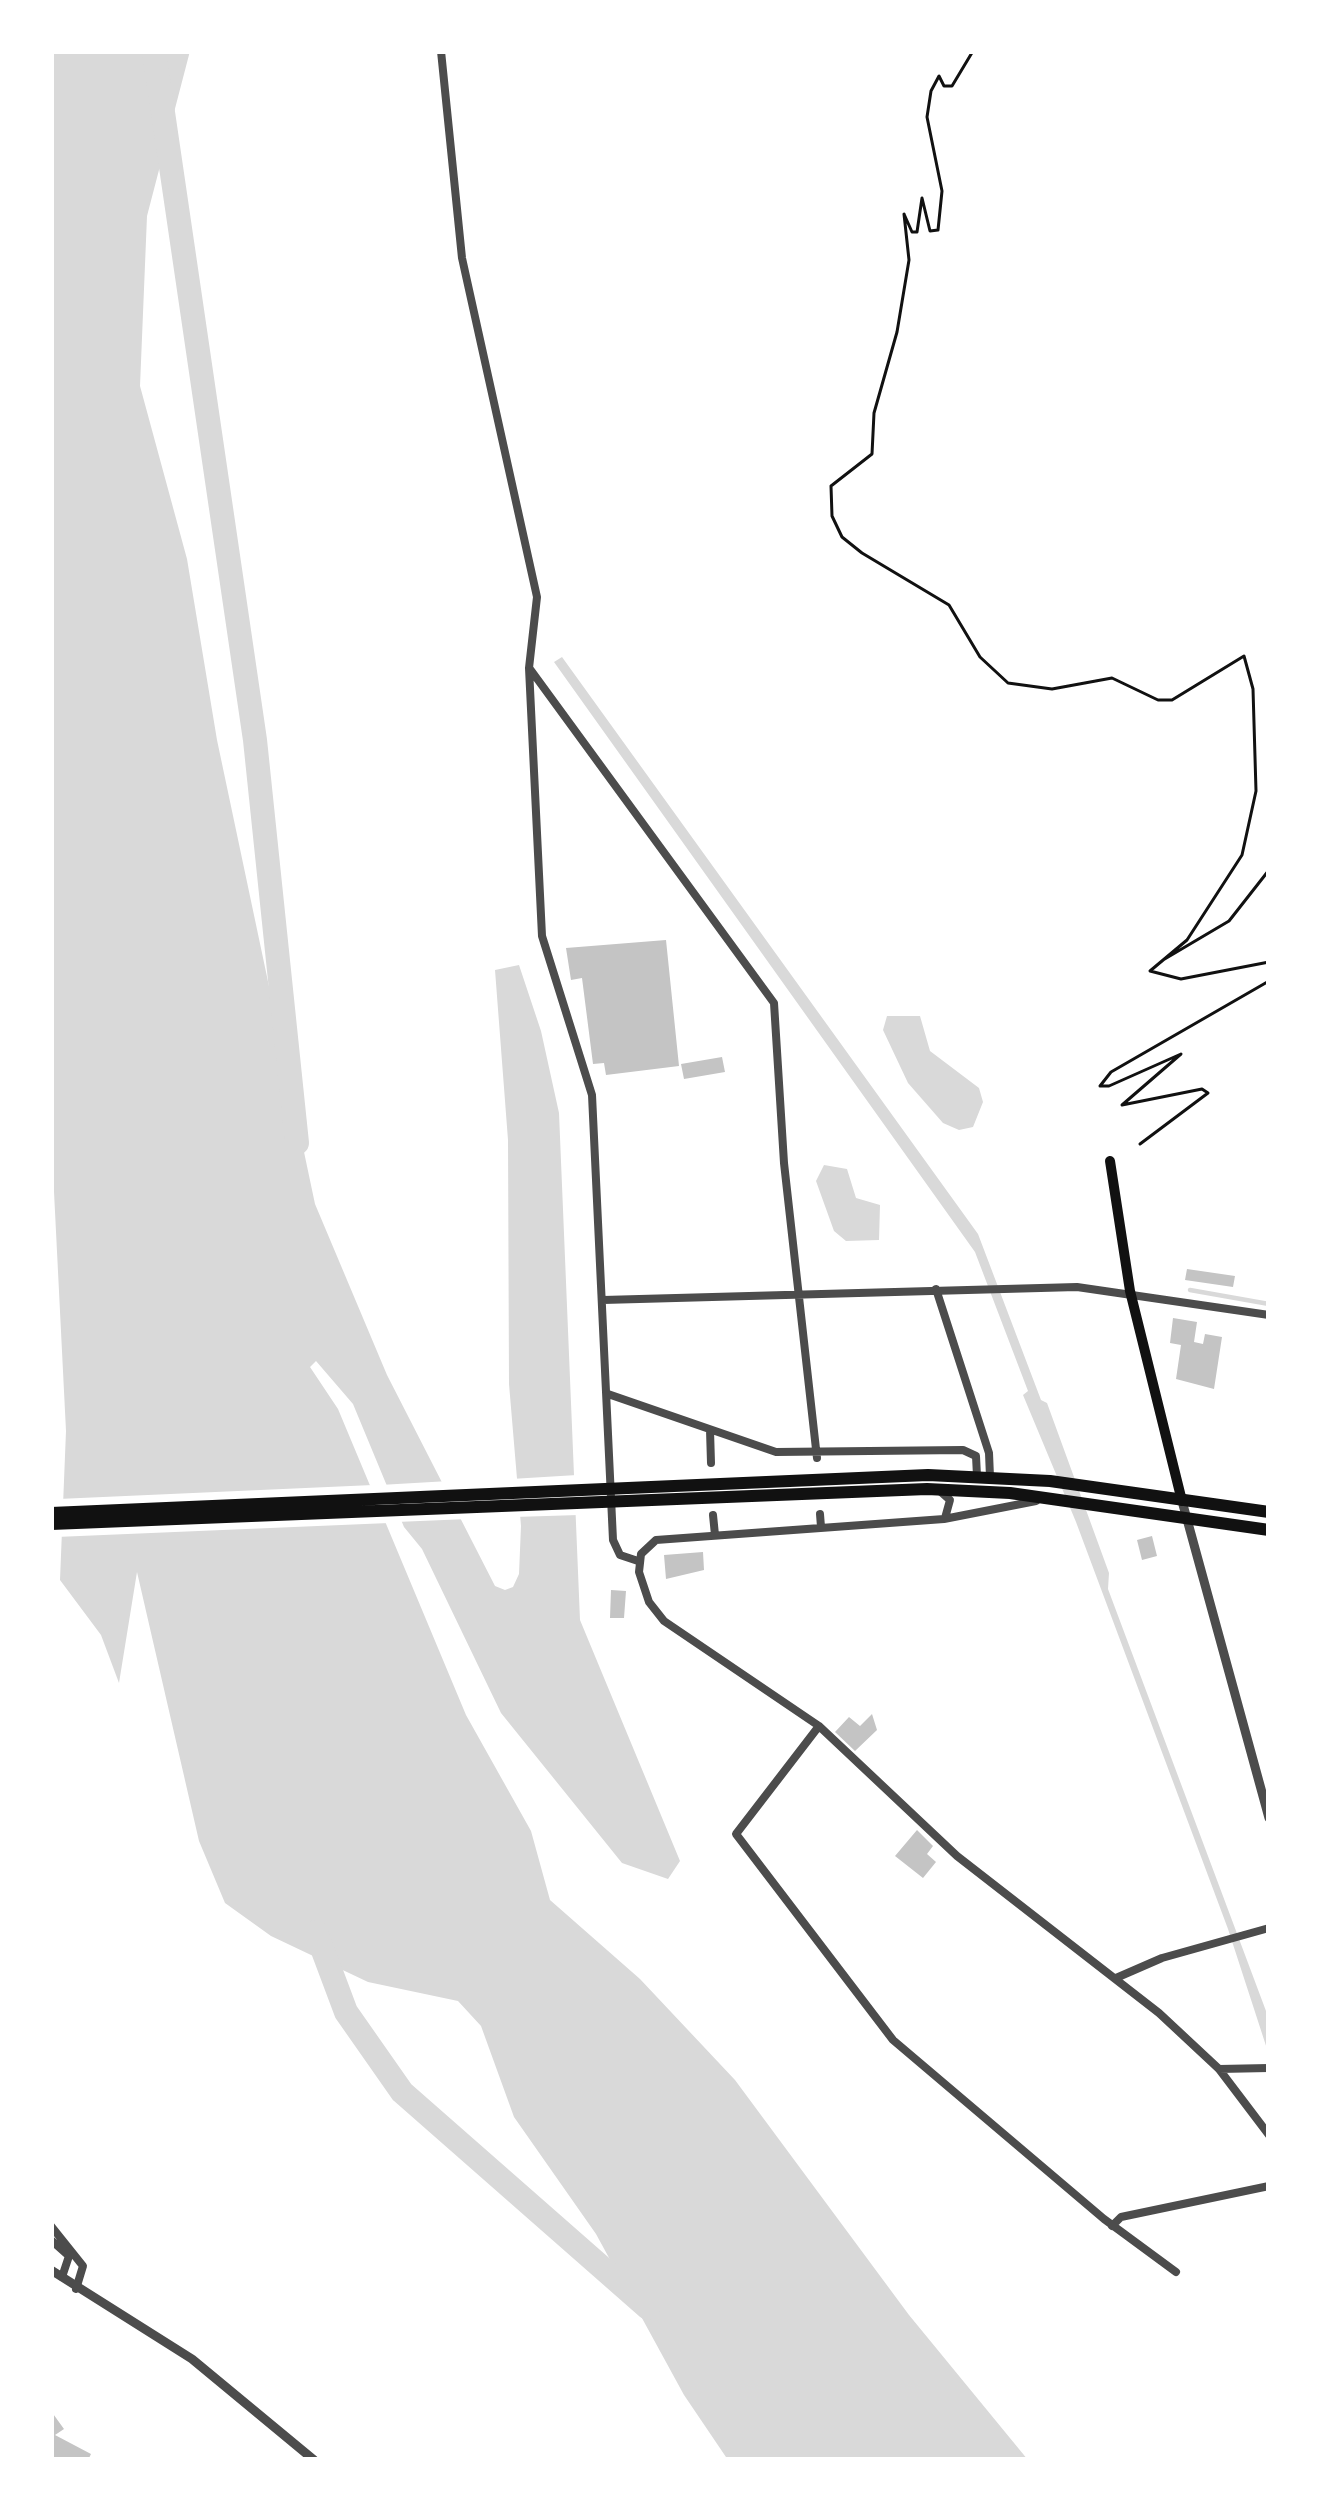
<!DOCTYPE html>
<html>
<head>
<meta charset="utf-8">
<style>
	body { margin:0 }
	#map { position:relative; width:1320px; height:2511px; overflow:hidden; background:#fff; font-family:"PT Sans",sans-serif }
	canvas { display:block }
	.frame { position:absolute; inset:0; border:54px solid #fff; pointer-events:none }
</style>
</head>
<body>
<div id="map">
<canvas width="1320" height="2511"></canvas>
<div class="frame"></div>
</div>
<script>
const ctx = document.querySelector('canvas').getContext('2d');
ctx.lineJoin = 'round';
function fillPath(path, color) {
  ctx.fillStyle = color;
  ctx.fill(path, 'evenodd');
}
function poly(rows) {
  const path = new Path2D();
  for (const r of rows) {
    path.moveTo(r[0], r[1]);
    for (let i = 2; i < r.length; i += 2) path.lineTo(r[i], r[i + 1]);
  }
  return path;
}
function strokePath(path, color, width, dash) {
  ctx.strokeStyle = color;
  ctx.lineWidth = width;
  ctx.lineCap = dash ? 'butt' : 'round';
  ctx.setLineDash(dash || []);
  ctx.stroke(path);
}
const water = poly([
	[51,51,190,51,147,216,140,386,187,559,217,740,315,1204,387,1375,495,1586,505,1590,513,1587,519,1574,521,1526,509,1384,508,1140,495,970,519,965,541,1031,559,1113,580,1620,680,1861,668,1879,622,1863,501,1713,422,1549,404,1527,353,1404,316,1361,310,1367,338,1409,466,1715,531,1831,550,1900,640,1979,735,2080,909,2315,1028,2460,728,2460,684,2395,596,2234,514,2117,481,2026,458,2001,368,1982,271,1936,225,1903,199,1841,137,1572,119,1683,101,1635,60,1580,66,1431,51,1132],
	[562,657,978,1234,1041,1400,1047,1403,1109,1573,1108,1589,1269,2019,1269,2055,1228,1929,1076,1522,1023,1395,1028,1391,975,1252,554,662],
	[887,1016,920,1016,930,1051,979,1088,983,1102,973,1127,959,1130,943,1123,908,1083,883,1030],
	[824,1165,847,1169,856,1198,880,1205,879,1240,846,1241,834,1231,816,1181]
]);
const pier = poly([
	[577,1475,579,1515,514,1517,511,1479],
	[449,1481,468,1519,396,1522,380,1485],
	[373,1485,389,1523,56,1537,58,1499]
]);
const stream = poly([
	[1190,1290,1269,1304]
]);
const river = poly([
	[154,51,255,740,297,1143],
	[316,1932,346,2012,402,2092,648,2308]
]);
const building = poly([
	[666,940,679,1066,606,1075,604,1063,593,1064,582,978,571,980,566,948],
	[722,1057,725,1072,684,1079,681,1064],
	[1187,1269,1235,1276,1233,1287,1185,1280],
	[1173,1318,1197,1322,1194,1342,1203,1344,1205,1334,1222,1337,1214,1389,1176,1379,1181,1345,1170,1343],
	[1152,1536,1157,1556,1142,1560,1137,1540],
	[703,1552,704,1570,666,1579,664,1555],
	[611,1590,626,1591,624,1618,610,1618],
	[872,1714,877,1730,855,1751,835,1732,849,1717,860,1726],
	[917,1830,933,1846,927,1854,936,1862,923,1878,895,1856],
	[51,2411,64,2429,55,2435,91,2454,88,2460,51,2460]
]);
const path = poly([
	[973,51,952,86,944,86,939,76,931,91,927,117,942,191,938,230,930,231,922,198,917,232,912,232,904,214,909,260,897,332,874,413,872,454,831,486,832,516,842,537,862,553,949,605,980,657,1008,683,1052,689,1112,678,1158,700,1172,700,1244,656,1253,689,1256,791,1242,855,1187,940,1150,971,1181,979,1269,962],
	[1163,960,1229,921,1269,870],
	[1140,1144,1208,1093,1202,1089,1122,1105,1181,1054,1109,1086,1100,1086,1111,1072,1269,981]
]);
const minor = poly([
	[441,51,462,258,537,597,529,668,542,936,592,1095,613,1540,620,1555,638,1561],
	[530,669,774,1003,784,1163,817,1458],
	[936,1289,989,1453,990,1477],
	[603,1300,1077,1287,1269,1315],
	[608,1394,776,1452,963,1450,976,1456,977,1476],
	[710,1430,711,1463],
	[941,1492,950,1500,945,1518],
	[1036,1501,944,1519,656,1540,641,1554,639,1572,649,1602,664,1621,819,1726,957,1856,1159,2013,1219,2069,1269,2135],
	[820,1514,821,1527],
	[713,1515,715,1535],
	[819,1726,736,1834,893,2040,1104,2219,1176,2272],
	[1116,1978,1162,1958,1269,1928],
	[1219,2069,1269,2068],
	[51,2226,83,2266,76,2289],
	[1112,2226,1121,2217,1269,2186],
	[51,2240,69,2256,62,2277]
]);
const tertiary = poly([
	[1182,1501,1269,1818],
	[51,2270,192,2359,314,2460]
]);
const secondary = poly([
	[1110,1161,1130,1291,1182,1501]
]);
const trunk = poly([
	[51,1513,928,1475,1050,1481,1269,1512],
	[51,1524,927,1489,1010,1493,1269,1530]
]);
fillPath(water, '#d9d9d9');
fillPath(pier, '#fff');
strokePath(stream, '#d9d9d9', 4.5);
strokePath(river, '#d9d9d9', 24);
fillPath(building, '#c4c4c4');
strokePath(path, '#111', 3);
strokePath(minor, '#4c4c4c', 8);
strokePath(tertiary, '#4c4c4c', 9);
strokePath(secondary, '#111', 10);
strokePath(trunk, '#111', 12);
</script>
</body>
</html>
